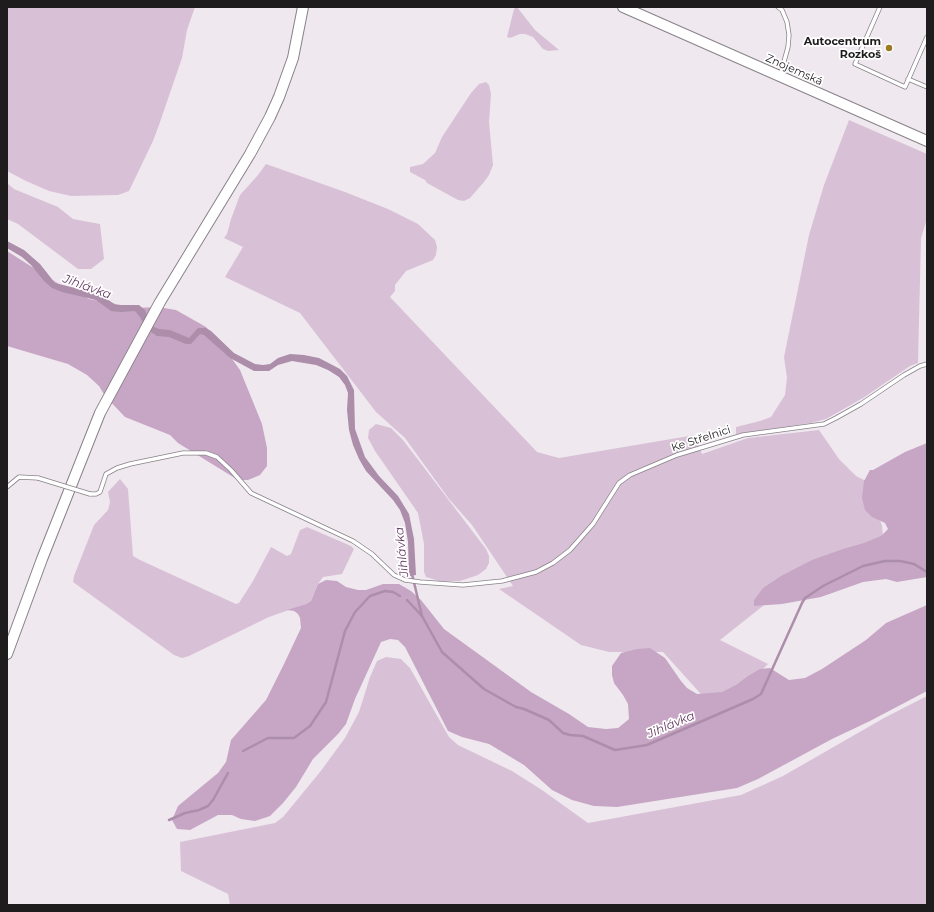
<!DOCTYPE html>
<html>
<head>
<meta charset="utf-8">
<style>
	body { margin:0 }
	#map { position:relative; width:934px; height:912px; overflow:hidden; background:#f0e8ef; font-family:Montserrat,sans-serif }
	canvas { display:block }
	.frame { position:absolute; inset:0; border:8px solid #1f1c1e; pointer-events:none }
</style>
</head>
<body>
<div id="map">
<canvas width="934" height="912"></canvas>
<div class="frame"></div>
</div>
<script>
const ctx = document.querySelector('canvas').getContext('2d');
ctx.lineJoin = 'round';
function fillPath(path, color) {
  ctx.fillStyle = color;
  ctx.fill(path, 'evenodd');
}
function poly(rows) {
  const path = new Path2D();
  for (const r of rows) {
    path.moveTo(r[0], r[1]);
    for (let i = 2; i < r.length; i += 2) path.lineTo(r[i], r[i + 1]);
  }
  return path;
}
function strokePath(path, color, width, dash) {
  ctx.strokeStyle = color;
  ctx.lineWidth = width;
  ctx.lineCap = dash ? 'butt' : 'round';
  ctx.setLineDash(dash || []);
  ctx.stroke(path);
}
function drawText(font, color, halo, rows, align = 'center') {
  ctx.font = font + ' Montserrat,sans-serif';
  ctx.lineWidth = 3.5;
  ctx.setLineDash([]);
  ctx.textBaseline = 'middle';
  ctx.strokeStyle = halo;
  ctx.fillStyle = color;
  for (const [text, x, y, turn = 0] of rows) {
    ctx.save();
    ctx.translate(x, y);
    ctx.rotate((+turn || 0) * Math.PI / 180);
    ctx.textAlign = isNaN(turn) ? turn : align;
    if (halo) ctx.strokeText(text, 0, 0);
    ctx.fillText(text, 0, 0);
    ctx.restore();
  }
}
const green = poly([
	[7,7,195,7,187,30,182,58,159,125,153,141,129,191,118,195,71,196,49,191,26,181,7,171],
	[517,7,535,30,559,50,548,51,543,49,533,37,525,34,520,34,510,38,507,37,514,9],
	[486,82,489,85,491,94,489,122,493,165,489,175,484,182,470,198,464,201,458,200,427,183,425,180,410,172,410,167,423,164,435,153,442,137,471,93,479,84],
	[849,120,927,154,927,219,921,238,918,363,910,366,863,398,826,419,811,423,736,434,736,427,760,421,771,417,785,395,787,378,784,357,809,235,824,185],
	[266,164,345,192,388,209,418,224,435,240,437,247,436,255,433,260,406,271,395,285,395,291,390,297,537,452,559,458,695,435,702,454,748,438,819,430,839,459,856,476,866,481,882,526,883,537,821,560,720,640,768,664,742,690,709,703,663,652,609,652,581,645,499,589,513,586,472,525,449,499,405,438,376,412,300,313,225,277,243,247,224,238,227,234,231,219,240,195,258,175],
	[7,183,14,189,58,207,73,219,100,224,104,259,91,269,78,269,18,224,7,219],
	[376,424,391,428,403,440,486,549,489,556,489,563,486,569,478,575,460,581,439,581,426,577,424,572,424,544,418,513,375,451,368,438,369,430],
	[120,479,128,489,133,556,140,560,236,604,239,603,253,581,271,547,287,556,291,554,300,530,307,527,351,546,354,549,342,574,323,577,318,584,311,601,306,604,269,617,189,656,182,658,174,655,73,582,74,576,94,525,108,510,110,502,108,492],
	[386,657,401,659,410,668,449,737,458,745,512,771,542,790,588,823,741,795,783,776,884,718,927,696,927,905,230,905,228,894,181,871,180,842,275,823,283,817,320,772,345,738,359,712,370,677,377,661]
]);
const forest = poly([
	[7,251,65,288,89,299,137,308,158,307,176,310,206,327,225,349,240,370,262,424,267,448,267,466,260,475,248,480,238,480,178,443,170,435,125,417,105,396,99,386,87,375,68,364,7,346],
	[927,443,927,577,897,582,886,579,863,582,821,597,782,604,754,606,754,600,763,588,781,576,812,560,843,549,864,543,881,536,888,529,885,523,872,517,865,510,862,498,864,481,870,470,873,470,905,452],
	[326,580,337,581,346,587,358,590,366,590,383,584,399,584,411,591,421,600,444,629,531,692,569,714,588,727,606,729,618,728,629,719,628,704,623,695,614,683,612,675,612,666,621,653,637,649,650,648,665,658,681,681,687,688,697,694,722,692,736,685,748,676,760,669,770,668,789,680,805,678,822,669,866,640,886,623,927,605,927,691,870,721,832,739,758,779,737,788,617,807,594,806,572,800,552,790,524,765,489,744,462,737,448,731,405,647,398,640,390,639,381,642,355,699,346,724,338,734,313,759,296,787,283,803,270,816,255,821,241,819,232,815,218,815,190,830,177,829,172,820,178,806,218,773,226,762,231,740,266,700,284,664,301,628,300,618,298,614,294,611,287,610,306,604,311,601,318,584]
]);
const water = poly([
	[7,241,24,250,40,264,55,283,99,294,116,305,139,305,145,310,149,321,154,327,159,329,170,330,189,338,198,328,206,328,211,331,234,353,255,364,263,365,270,364,278,358,290,354,304,355,319,358,340,369,347,376,354,390,355,429,365,457,379,476,398,496,409,514,414,539,416,575,409,576,408,542,405,523,400,510,393,500,366,471,359,459,353,445,349,430,347,410,348,393,345,385,339,377,328,370,316,365,292,361,278,365,269,371,254,371,230,358,204,335,200,334,191,344,186,344,169,337,157,336,146,329,140,317,136,312,134,311,121,312,111,311,96,300,62,292,52,288,44,281,31,265,22,257,7,248]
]);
const stream = poly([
	[412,574,422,616,442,652,484,689,516,707,524,709,549,720,563,733,570,735,583,736,615,750,647,745,753,699,761,694,802,603,805,598,823,586,863,566,885,561,900,561,914,564,927,572],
	[407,600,422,616],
	[243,751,268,738,294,738,310,726,326,702,345,631,355,612,370,596,385,591,393,592,400,596],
	[169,820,185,813,199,810,208,806,213,800,228,773]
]);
const service = poly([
	[778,7,782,10,787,22,789,35,788,47,780,76],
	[880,7,855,64,905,87,927,37],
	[908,79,927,87],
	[7,487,19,477,38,478],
	[90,494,96,494,100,492,106,474,117,468,130,464,183,453,206,453,217,457,231,470,251,493,353,541,372,554,394,575,405,580,420,582,463,585,502,581,536,572,553,563,570,550,593,524,619,483,630,475,677,455,743,435,824,424,836,418,861,404,904,375,920,366,927,364]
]);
const secondary = poly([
	[623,7,927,141],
	[7,654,42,559,100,413,160,302,250,154,270,117,279,97,293,58,303,7]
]);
const serviceBridge = poly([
	[38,478,90,494]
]);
const markers = [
	[889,48,4,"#997b24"]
];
const poiNames = [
	["Autocentrum",881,42],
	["Rozkoš",881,55]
];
const streetNames = [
	["Znojemská",794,70,24],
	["Ke Střelnici",701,439,-18]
];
const waterNames = [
	["Jihlávka",87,287,20],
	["Jihlávka",402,552,-96],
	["Jihlávka",671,725,-23]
];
fillPath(green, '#d8c1d6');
fillPath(forest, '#c6a6c4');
fillPath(water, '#ac8daa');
strokePath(stream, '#ac8daa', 2.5);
strokePath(service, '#888288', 5);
strokePath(secondary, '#888288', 12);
strokePath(service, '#fff', 3.5);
strokePath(secondary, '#fff', 10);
strokePath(serviceBridge, '#888288', 5, []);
strokePath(serviceBridge, '#fff', 3.5);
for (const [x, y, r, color] of markers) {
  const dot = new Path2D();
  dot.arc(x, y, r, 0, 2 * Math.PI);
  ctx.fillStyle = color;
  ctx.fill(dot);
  strokePath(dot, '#fff', 1.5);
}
drawText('bold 11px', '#1f1c1e', '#fff', poiNames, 'right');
drawText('11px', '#1f1c1e', '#fff', streetNames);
drawText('italic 12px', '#633962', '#fff', waterNames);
</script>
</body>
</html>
